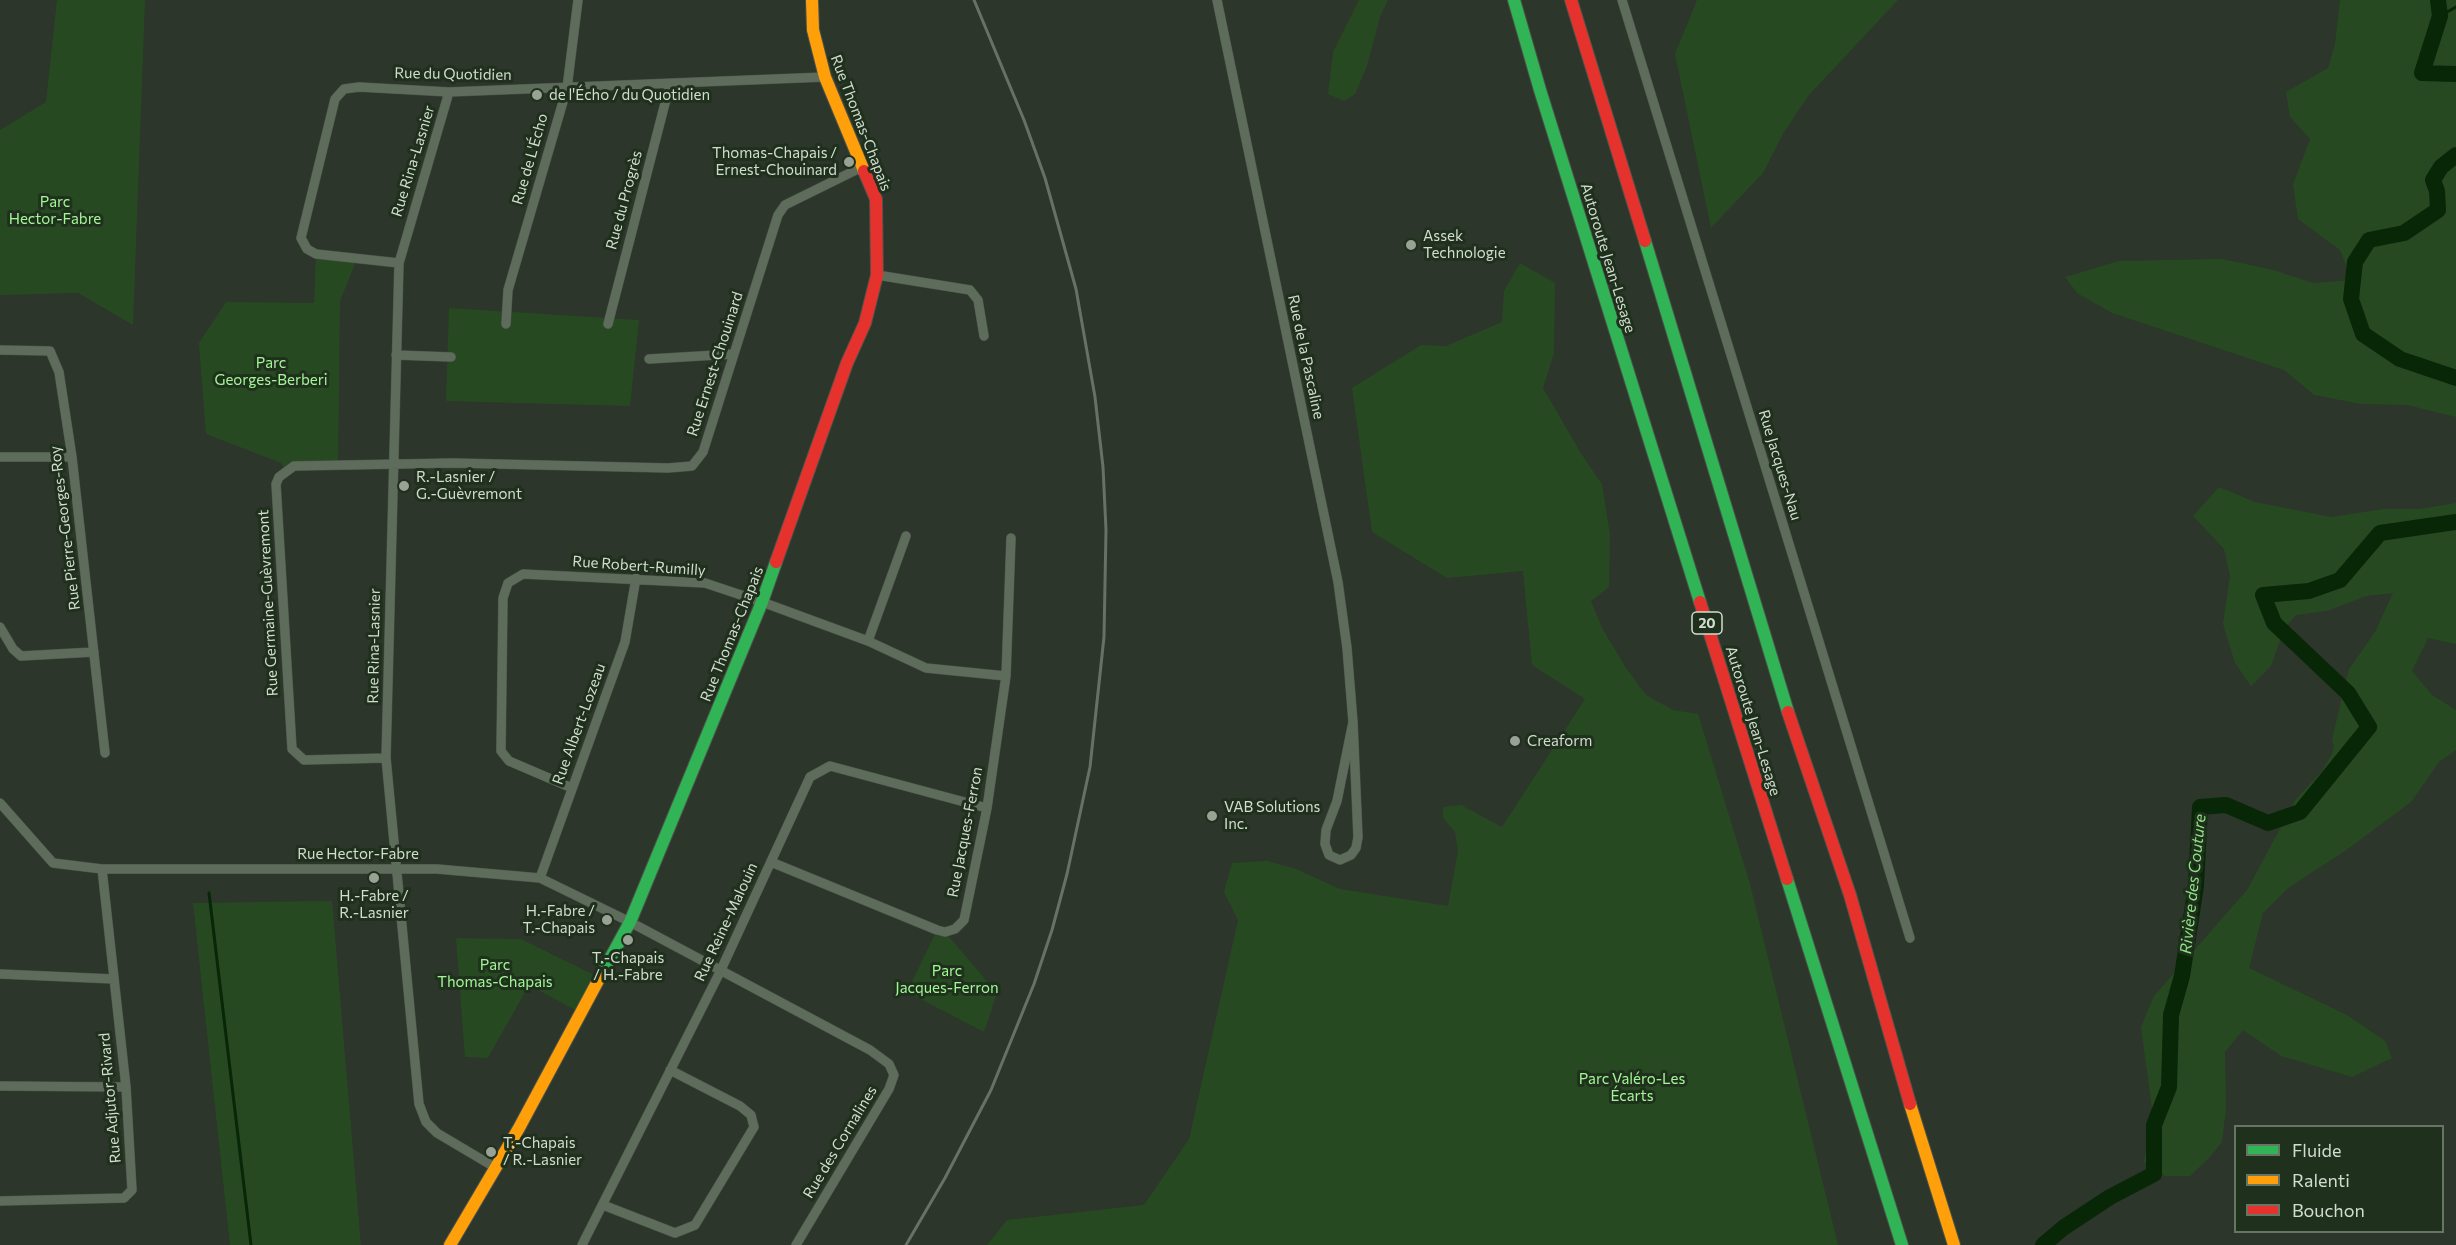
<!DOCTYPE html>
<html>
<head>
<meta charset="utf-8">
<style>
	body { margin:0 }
	#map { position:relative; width:2456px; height:1245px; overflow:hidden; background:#2c362a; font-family:Commissioner,sans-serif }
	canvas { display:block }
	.legend { position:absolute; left:2234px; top:1125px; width:210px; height:108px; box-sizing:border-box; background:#1f301d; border:2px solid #677565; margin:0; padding:8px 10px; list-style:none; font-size:18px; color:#d2ddd0 }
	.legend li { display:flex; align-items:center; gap:12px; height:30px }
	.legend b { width:30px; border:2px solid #677565 }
</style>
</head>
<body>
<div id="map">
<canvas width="2456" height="1245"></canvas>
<ul class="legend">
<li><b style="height:8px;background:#30b455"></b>Fluide</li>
<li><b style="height:8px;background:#ff9f0a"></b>Ralenti</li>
<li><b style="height:8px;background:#e5322d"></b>Bouchon</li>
</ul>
</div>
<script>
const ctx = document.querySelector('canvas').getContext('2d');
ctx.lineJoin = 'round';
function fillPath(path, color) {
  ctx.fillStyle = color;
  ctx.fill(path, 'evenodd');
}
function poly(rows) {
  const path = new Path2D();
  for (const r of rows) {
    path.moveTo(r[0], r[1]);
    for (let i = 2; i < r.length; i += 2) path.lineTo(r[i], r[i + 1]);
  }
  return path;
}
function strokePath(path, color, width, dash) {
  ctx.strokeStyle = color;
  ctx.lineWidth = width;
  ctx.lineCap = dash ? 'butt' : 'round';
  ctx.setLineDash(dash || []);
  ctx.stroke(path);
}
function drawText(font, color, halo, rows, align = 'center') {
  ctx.font = font + ' Commissioner,sans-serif';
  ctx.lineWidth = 6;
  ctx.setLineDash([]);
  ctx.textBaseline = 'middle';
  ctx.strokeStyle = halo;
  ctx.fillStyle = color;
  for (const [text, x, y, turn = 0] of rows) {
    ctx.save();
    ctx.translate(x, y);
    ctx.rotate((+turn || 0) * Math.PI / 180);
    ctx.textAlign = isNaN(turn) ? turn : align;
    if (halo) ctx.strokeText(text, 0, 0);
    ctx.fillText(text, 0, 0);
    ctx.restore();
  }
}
const green = poly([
	[57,0,145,0,133,325,78,293,0,295,0,130,46,102],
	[1359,0,1388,0,1380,17,1367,66,1355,94,1344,101,1328,94,1333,52],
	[1697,0,1898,0,1809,95,1784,132,1763,173,1711,228,1675,54],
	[2340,0,2456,0,2456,417,2407,405,2361,404,2314,395,2284,370,2112,313,2077,293,2065,277,2119,261,2222,259,2273,270,2313,283,2352,280,2340,250,2298,219,2293,184,2310,139,2290,117,2286,92,2328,68,2335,44],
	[316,254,357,259,340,301,338,466,285,470,281,463,206,434,199,343,226,302,314,303],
	[1520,263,1555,283,1554,353,1543,388,1582,455,1602,484,1610,535,1609,587,1591,601,1602,628,1626,668,1646,695,1673,710,1698,714,1750,884,1838,1245,987,1245,1007,1220,1144,1205,1189,1139,1238,920,1224,892,1232,863,1268,861,1296,869,1340,889,1448,906,1458,851,1455,832,1443,818,1443,807,1461,805,1502,827,1585,699,1532,665,1523,571,1447,578,1372,532,1352,388,1421,345,1446,346,1502,322,1504,291],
	[449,308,639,320,630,406,446,401],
	[2219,487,2255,502,2331,517,2384,509,2419,509,2456,503,2456,644,2428,638,2412,671,2432,695,2456,710,2456,750,2439,762,2411,802,2345,851,2288,888,2263,913,2249,968,2347,1015,2385,1041,2392,1058,2352,1077,2281,1056,2243,1030,2225,1052,2226,1108,2222,1142,2209,1158,2190,1176,2165,1176,2144,1162,2153,1116,2141,1027,2154,996,2247,890,2296,799,2322,771,2332,754,2334,747,2332,739,2349,669,2375,632,2393,593,2366,596,2327,611,2296,615,2284,629,2271,666,2251,686,2235,663,2223,624,2230,576,2224,549,2193,516],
	[332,901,361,1245,230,1245,193,903],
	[937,930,945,932,997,993,984,1032,907,992],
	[456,938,521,939,600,978,581,1013,529,985,488,1058,465,1057]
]);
const stream = poly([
	[2440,16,2456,7],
	[209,893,251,1245]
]);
const river = poly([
	[2438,0,2440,16,2422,73,2456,74],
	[2456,155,2441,167,2433,180,2437,191,2438,210,2404,233,2369,240,2355,262,2351,299,2363,334,2400,359,2456,378],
	[2043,1245,2063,1228,2110,1197,2154,1174,2154,1125,2169,1087,2171,1015,2182,976,2196,886,2200,807,2226,805,2268,823,2300,812,2369,727,2348,693,2274,623,2263,595,2309,591,2340,580,2380,533,2456,522]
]);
const street = poly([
	[1217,0,1338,582,1347,648,1353,722,1358,837,1356,848,1351,855,1340,860,1329,855,1325,844,1326,830,1337,801,1353,722],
	[1622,0,1910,938],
	[449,92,399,263,386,758,419,1104,426,1122,437,1133,496,1168],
	[399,263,316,254,307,249,301,238,335,99,344,89,359,87,449,92,825,77],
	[877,275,970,290,978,300,984,336],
	[506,324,508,290,567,88,578,0],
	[608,324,670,84],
	[0,350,50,351,59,372,72,457,105,753],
	[396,355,451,357],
	[649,359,734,354],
	[0,457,72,457],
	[0,627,13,649,21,656,94,652],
	[868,641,906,536],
	[386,758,304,760,292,749,276,484,279,477,294,466,454,463,668,468,692,466,703,452,778,215,785,205,864,166],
	[572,788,509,761,501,751,503,598,508,583,523,574,705,583,762,602,868,641,926,668,1006,676],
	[0,803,53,863,102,869,437,869,540,878,630,922,870,1050,889,1064,894,1075,889,1089,796,1245],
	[771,862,937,930,945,932,955,929,964,920,987,808,1006,676,1011,538],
	[540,878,625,642,636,578],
	[0,974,114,979],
	[0,1086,126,1087],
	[0,1201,124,1198,132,1190,126,1087,102,869],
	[603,1205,675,1233,695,1225,754,1127,751,1115,740,1106,670,1070],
	[582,1245,720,972,810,777,830,766,987,808]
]);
const fast = poly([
	[1514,0,1540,90,1700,602],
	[1645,241,1788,712],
	[1787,879,1902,1245],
	[600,977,630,922,762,602,776,562]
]);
const slow = poly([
	[812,0,813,30,825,77,864,171],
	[1910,1104,1954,1245],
	[450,1245,519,1128,600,977]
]);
const jam = poly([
	[1571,0,1645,241],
	[776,562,847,363,865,323,877,275,876,199,864,171],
	[1700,602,1787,879],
	[1788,712,1850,895,1910,1104]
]);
const rail = poly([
	[906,1245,945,1178,991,1090,1034,984,1052,930,1067,874,1090,767,1104,637,1106,530,1103,467,1095,397,1076,289,1045,178,1024,120,974,0]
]);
const markers = [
	[537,95,6,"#98a396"],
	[849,162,6,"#98a396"],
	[1411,245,6,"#98a396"],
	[404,486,6,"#98a396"],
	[1515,741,6,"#98a396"],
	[1212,816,6,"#98a396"],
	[374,878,6,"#98a396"],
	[607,920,6,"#98a396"],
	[628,940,6,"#98a396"],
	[491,1152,6,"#98a396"]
];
const shields = [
	[1707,623,30]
];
const shieldNames = [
	["20",1707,623]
];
const streetNames = [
	["Rue du Quotidien",453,74,1],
	["Rue Thomas-Chapais",861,123,69],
	["Rue de L'Écho",530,159,-74],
	["Rue Rina-Lasnier",413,161,-73],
	["Rue du Progrès",624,200,-75],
	["Autoroute Jean-Lesage",1608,258,73],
	["Rue de la Pascaline",1306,357,78],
	["Rue Ernest-Chouinard",715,364,-72],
	["Rue Jacques-Nau",1780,465,73],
	["Rue Pierre-Georges-Roy",65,528,-97],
	["Rue Robert-Rumilly",639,566,4],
	["Rue Germaine-Guèvremont",268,603,-93],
	["Rue Thomas-Chapais",732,634,-68],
	["Rue Rina-Lasnier",374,646,-89],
	["Autoroute Jean-Lesage",1753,721,73],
	["Rue Albert-Lozeau",579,724,-70],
	["Rue Jacques-Ferron",965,832,-79],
	["Rue Hector-Fabre",358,854],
	["Rue Reine-Malouin",726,922,-65],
	["Rue Adjutor-Rivard",110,1098,-95],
	["Rue des Cornalines",840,1142,-59]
];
const poiNames = [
	["de l'Écho / du Quotidien",549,95],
	["Thomas-Chapais /",837,153,"right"],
	["Ernest-Chouinard",837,170,"right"],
	["Assek",1423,236],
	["Technologie",1423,253],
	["R.-Lasnier /",416,477],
	["G.-Guèvremont",416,494],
	["Creaform",1527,741],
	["VAB Solutions",1224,807],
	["Inc.",1224,824],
	["H.-Fabre /",374,896,"center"],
	["R.-Lasnier",374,913,"center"],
	["H.-Fabre /",595,911,"right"],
	["T.-Chapais",595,928,"right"],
	["T.-Chapais",628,958,"center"],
	["/ H.-Fabre",628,975,"center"],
	["T.-Chapais",503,1143],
	["/ R.-Lasnier",503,1160]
];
const parkNames = [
	["Parc",55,202],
	["Hector-Fabre",55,219],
	["Parc",271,363],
	["Georges-Berberi",271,380],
	["Parc",495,965],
	["Thomas-Chapais",495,982],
	["Parc",947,971],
	["Jacques-Ferron",947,988],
	["Parc Valéro-Les",1632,1079],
	["Écarts",1632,1096]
];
const waterNames = [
	["Rivière des Couture",2193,884,-84]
];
fillPath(green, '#274922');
strokePath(stream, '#082706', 3);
strokePath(river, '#082706', 16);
strokePath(street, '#4b5349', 10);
strokePath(fast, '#4b5349', 14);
strokePath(slow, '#4b5349', 14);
strokePath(jam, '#4b5349', 14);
strokePath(street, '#5e6c5c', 9);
strokePath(fast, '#30b455', 12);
strokePath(slow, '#ff9f0a', 12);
strokePath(jam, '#e5322d', 12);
strokePath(rail, '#677265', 3);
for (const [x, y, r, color] of markers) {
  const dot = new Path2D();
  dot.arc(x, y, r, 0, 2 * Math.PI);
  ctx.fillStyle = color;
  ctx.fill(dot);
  strokePath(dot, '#1f301d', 2);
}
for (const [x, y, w] of shields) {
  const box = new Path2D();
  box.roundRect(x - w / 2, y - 11, w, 22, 4.5);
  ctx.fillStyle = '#1f301d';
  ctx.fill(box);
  strokePath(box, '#d2ddd0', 1.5);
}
drawText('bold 14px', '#d2ddd0', null, shieldNames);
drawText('15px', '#d2ddd0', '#1f301d', streetNames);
drawText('15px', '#d2ddd0', '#1f301d', poiNames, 'left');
drawText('15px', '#a3f697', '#1f301d', parkNames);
drawText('italic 16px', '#8fe284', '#1f301d', waterNames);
</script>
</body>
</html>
